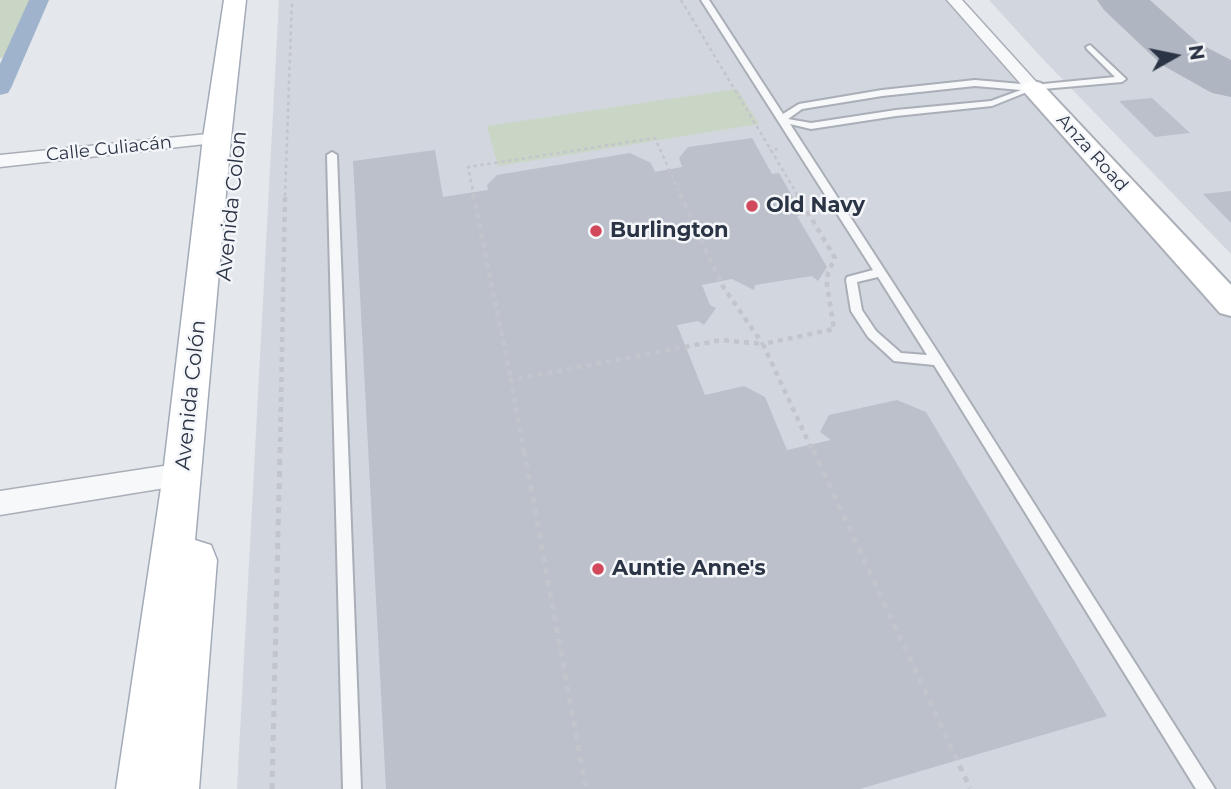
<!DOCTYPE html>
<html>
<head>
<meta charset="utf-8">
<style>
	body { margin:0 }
	#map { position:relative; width:1231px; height:789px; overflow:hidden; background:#e4e7ec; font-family:Montserrat,sans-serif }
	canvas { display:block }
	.north { position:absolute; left:1140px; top:21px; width:70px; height:70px; -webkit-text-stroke:5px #f4f6f9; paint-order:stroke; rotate:81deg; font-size:19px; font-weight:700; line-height:28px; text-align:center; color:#2b3445 }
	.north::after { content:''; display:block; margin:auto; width:24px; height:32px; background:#2b3445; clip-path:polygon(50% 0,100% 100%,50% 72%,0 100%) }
</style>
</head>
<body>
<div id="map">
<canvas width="1231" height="789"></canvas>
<div class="north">N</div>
</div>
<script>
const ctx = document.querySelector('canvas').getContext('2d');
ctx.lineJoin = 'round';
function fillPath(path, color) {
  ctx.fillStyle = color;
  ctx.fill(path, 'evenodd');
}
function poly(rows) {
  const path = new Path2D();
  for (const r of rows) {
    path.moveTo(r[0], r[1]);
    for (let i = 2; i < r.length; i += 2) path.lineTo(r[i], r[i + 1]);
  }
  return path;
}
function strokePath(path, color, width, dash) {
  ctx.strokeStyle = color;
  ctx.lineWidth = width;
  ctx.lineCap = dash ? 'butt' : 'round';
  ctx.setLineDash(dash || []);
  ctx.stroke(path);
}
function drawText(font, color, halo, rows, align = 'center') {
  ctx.font = font + ' Montserrat,sans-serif';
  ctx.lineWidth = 5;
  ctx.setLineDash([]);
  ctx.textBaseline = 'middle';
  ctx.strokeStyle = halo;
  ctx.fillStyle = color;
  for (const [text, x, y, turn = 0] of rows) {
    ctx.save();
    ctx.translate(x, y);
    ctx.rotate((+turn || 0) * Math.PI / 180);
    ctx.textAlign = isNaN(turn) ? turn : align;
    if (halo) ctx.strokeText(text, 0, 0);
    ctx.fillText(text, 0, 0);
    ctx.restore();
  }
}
const built = poly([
	[279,0,954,0,1231,306,1231,789,237,789],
	[989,0,1231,0,1231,254,1039,55]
]);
const green = poly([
	[0,0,49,0,13,57,0,58],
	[737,89,759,124,498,166,487,126]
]);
const canal = poly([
	[29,0,49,0,11,88,8,93,0,95,0,64,29,0]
]);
const taxiway = poly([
	[1097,0,1150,0,1198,43,1231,60,1231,97,1212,93,1162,65,1104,10,1097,0]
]);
const building = poly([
	[1152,98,1190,133,1155,137,1119,101],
	[752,138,772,174,779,173,803,215,797,216,827,267,818,281,812,276,755,285,754,290,732,279,702,285,710,305,716,308,704,325,698,321,677,325,705,395,744,386,765,397,787,450,831,440,820,432,829,415,897,400,926,412,1107,716,860,789,386,789,353,161,435,150,443,197,488,190,487,185,497,175,630,153,651,163,655,172,682,167,679,158,688,147],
	[1231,191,1231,223,1203,194]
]);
const pathFar2 = poly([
	[681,0,771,150],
	[778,149,771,150,798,196],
	[285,196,292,0],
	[474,196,468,167,655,138,681,196]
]);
const pathFar1 = poly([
	[473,194,511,380],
	[680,194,722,285,762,343],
	[797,194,835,258,828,272,827,285,834,329,763,344,813,452],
	[280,452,285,194],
	[524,452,511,380,721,340,763,344]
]);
const path = poly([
	[524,450,586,789],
	[813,450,970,788],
	[272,789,280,450]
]);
const lane = poly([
	[701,0,709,0,783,114,799,104,882,90,975,80,1033,85,1115,77,1087,49,1086,47,1090,45,1126,79,1122,82,1032,90,992,106,896,116,811,129,790,124,941,357,1215,789,1196,789,934,365,894,361,868,337,851,311,846,280,847,277,873,270,701,0],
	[975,86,1021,90,991,101,896,110,811,123,788,119,802,109,882,96,975,86],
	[878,277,927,355,901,353,876,331,862,310,857,282,878,277],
	[332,152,337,155,361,789,343,789,327,155,332,152]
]);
const street = poly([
	[947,0,962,0,1039,85,1041,88,1039,91,1027,91,947,0],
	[217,133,223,134,225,138,223,142,0,167,0,155,217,133],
	[183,463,192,466,195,474,192,482,183,485,0,515,0,491,183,463]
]);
const secondary = poly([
	[1033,81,1041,83,1231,285,1231,316,1220,313,1025,93,1021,88,1025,83,1033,81]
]);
const primary = poly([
	[224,0,246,0,231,138,195,540,211,545,217,560,199,789,116,789,163,474,203,138,224,0]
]);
const markers = [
	[752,206,7,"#d1495b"],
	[596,231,7,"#d1495b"],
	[598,569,7,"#d1495b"]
];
const farStreetnames = [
	["Calle Culiacán",109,149,-6],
	["Anza Road",1092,153,48]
];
const streetNames = [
	["Avenida Colon",232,206,-84],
	["Avenida Colón",191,395,-84]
];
const poiNames = [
	["Old Navy",766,206],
	["Burlington",610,231],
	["Auntie Anne's",612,569]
];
fillPath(built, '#d2d6de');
fillPath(green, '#c9d6c5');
fillPath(canal, '#9fb4cc');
fillPath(taxiway, '#b0b6c1');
fillPath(building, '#bbc0ca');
strokePath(lane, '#a9aeb7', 4);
strokePath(street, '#a9aeb7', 3);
strokePath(secondary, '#a9aeb7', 4);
strokePath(primary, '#a3abb8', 3);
strokePath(pathFar2, '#c2c5cb', 2.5, [3.5, 3.5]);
strokePath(pathFar1, '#c2c5cb', 4.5, [5, 5]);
strokePath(path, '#c2c5cb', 5, [6, 6]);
fillPath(lane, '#f7f8fa');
fillPath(street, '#f7f8fa');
fillPath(secondary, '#fff');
fillPath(primary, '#fff');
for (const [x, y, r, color] of markers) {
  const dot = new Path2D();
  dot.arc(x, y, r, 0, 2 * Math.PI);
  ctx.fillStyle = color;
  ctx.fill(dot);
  strokePath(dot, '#f4f6f9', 2.5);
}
drawText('18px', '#2b3445', '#f4f6f9', farStreetnames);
drawText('21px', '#2b3445', '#f4f6f9', streetNames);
drawText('bold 21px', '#2b3445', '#f4f6f9', poiNames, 'left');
</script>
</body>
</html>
